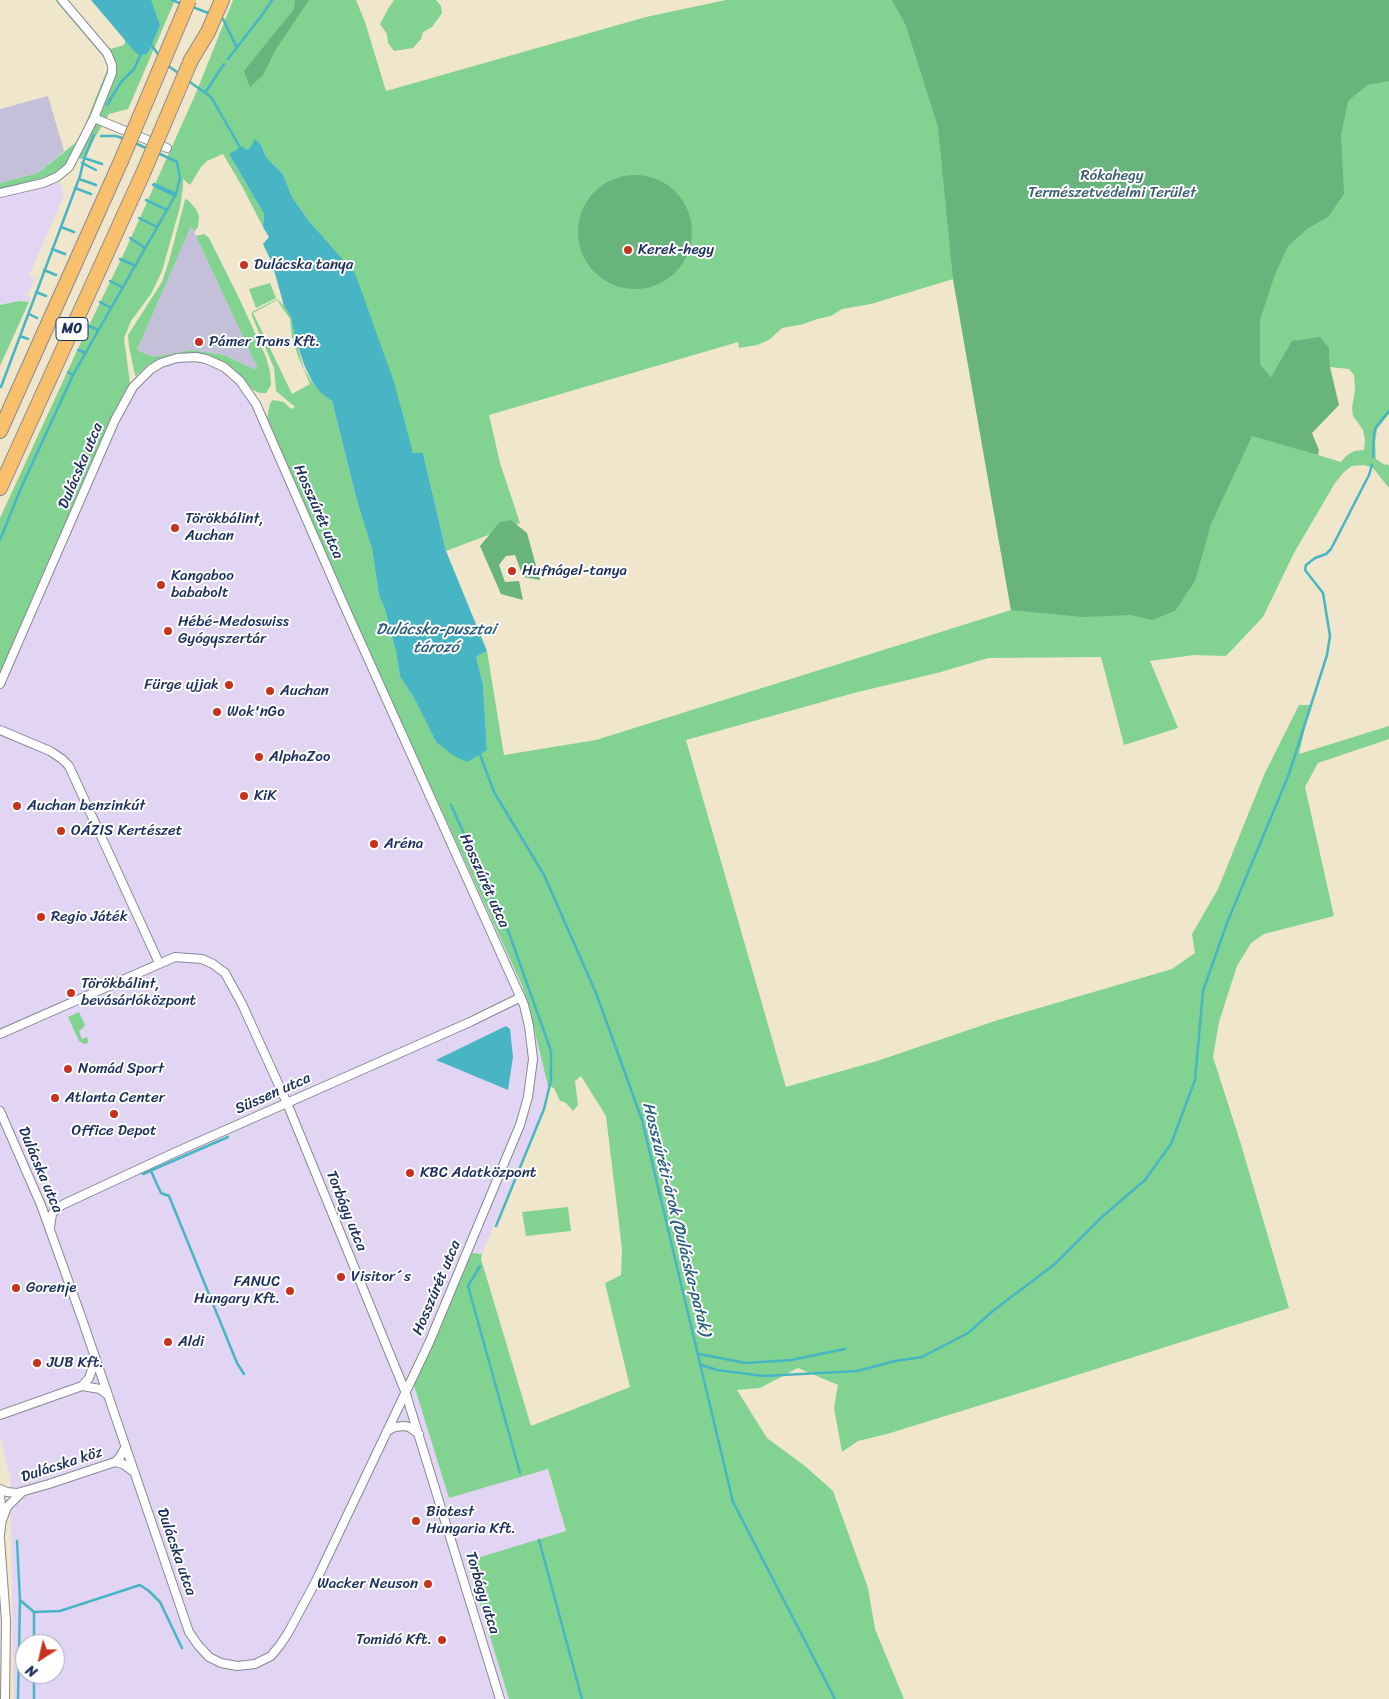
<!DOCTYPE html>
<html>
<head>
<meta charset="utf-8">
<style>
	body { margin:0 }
	#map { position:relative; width:1389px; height:1699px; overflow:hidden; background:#f0e6cb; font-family:Sriracha,sans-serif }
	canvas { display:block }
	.north { position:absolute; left:15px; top:1634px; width:50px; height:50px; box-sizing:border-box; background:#fff; border:1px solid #a4acbf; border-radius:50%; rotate:215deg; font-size:14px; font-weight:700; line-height:20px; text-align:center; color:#1b2f5e }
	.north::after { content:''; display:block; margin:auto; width:18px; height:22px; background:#c8321e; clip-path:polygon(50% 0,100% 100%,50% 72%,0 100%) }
</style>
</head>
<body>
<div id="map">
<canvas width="1389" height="1699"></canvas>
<div class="north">N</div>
</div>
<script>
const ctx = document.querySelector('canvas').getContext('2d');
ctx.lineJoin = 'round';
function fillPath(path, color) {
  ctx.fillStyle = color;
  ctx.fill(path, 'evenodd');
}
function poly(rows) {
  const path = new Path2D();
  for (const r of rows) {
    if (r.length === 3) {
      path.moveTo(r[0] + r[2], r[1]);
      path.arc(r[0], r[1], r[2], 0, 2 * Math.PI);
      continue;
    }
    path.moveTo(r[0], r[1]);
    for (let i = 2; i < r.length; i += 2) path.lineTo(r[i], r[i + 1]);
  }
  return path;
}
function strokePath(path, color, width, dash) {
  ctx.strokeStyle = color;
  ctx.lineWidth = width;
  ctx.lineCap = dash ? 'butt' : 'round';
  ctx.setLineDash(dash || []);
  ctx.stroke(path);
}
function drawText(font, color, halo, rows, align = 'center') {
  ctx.font = font + ' Sriracha,sans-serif';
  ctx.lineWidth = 4;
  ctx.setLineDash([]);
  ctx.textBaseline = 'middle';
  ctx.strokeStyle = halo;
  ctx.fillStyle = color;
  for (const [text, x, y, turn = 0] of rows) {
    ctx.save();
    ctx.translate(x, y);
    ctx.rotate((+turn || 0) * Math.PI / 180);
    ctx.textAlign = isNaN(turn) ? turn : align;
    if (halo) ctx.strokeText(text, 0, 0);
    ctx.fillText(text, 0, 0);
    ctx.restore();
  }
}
const built = poly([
	[53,182,61,184,64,195,29,276,35,279,27,295,31,297,29,302,19,301,0,305,0,196],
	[183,353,208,355,226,363,244,379,258,401,352,615,521,983,533,1021,548,1086,540,1116,482,1254,472,1253,446,1315,449,1498,547,1469,566,1531,468,1561,509,1699,14,1699,10,1478,0,1436,0,673,117,406,125,390,140,371,148,365,167,356],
	[25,1644,55,1644,55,1674,25,1674]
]);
const industrial = poly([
	[48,96,64,151,38,173,0,183,0,109],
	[191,225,257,367,254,369,224,355,192,350,153,357,137,350]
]);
const green = poly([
	[55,0,65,0,110,49,124,45,136,0,175,0,128,109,109,114,82,159,79,158,64,175,0,196,0,183,38,173,79,140,107,70,107,61],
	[233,0,356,0,365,22,386,91,646,17,726,0,1389,0,1389,414,1377,429,1375,443,1376,459,1385,465,1387,464,1389,466,1389,488,1373,468,1364,465,1352,466,1344,472,1335,483,1294,553,1263,617,1226,656,1194,655,1150,661,1178,728,1124,745,1101,657,988,658,941,672,854,693,686,740,786,1087,877,1061,998,1020,1172,969,1195,953,1192,934,1218,889,1264,775,1299,705,1310,705,1299,754,1389,726,1389,739,1318,763,1305,787,1334,916,1264,934,1251,943,1237,966,1219,1022,1213,1057,1240,1141,1289,1308,1023,1392,887,1434,858,1441,842,1452,834,1408,838,1385,798,1368,760,1388,737,1390,767,1438,805,1466,833,1491,868,1588,875,1629,904,1699,509,1699,467,1561,566,1531,548,1469,449,1498,414,1385,472,1253,482,1254,481,1259,531,1426,630,1387,605,1283,621,1275,622,1249,606,1116,581,1076,575,1081,578,1105,573,1111,565,1102,560,1101,554,1088,548,1086,528,1003,521,983,352,615,267,419,270,403,273,400,284,402,291,409,295,407,276,391,274,368,252,316,252,312,277,299,284,306,291,317,295,338,304,369,313,384,332,401,357,501,372,549,379,596,384,606,396,652,400,677,413,696,436,742,487,750,483,684,476,657,487,651,504,755,596,740,1011,610,953,279,871,304,842,309,831,316,817,319,804,324,782,328,769,340,757,345,739,348,738,342,489,415,500,463,520,523,446,551,423,453,413,453,355,273,309,221,292,197,283,174,266,157,261,145,246,151,229,154,264,214,263,227,243,188,223,154,207,161,201,167,190,185,183,179,183,188,180,207,162,271,151,294,131,321,124,338,130,383,117,406,0,673,0,518,81,342,125,251,196,93],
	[277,300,290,319,292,337,298,356,310,384,292,394,253,313],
	[1329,348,1330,367,1349,369,1354,375,1355,390,1352,408,1353,416,1363,430,1365,440,1364,450,1354,451,1346,456,1341,462,1252,435,1261,365,1271,377,1277,368],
	[394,0,436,0,441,6,442,13,432,27,423,32,421,39,413,48,394,51,388,43,387,34,380,24,388,9],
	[187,199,196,209,199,216,198,227,194,232,191,226,137,350,153,357,192,350,224,355,254,369,257,367,196,236,204,234,209,238,239,298,266,357,270,372,271,385,266,393,260,393,253,390,235,370,226,363,208,355,197,353,183,353,167,356,148,365,136,376,135,375,129,347,128,335,162,282,169,261,185,200],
	[270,283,276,298,256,308,249,289],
	[19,301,29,302,0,366,0,305],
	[79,1012,85,1025,83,1028,79,1031,82,1039,87,1037,88,1040,88,1043,84,1044,79,1041,68,1017],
	[568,1207,571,1231,526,1236,522,1212]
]);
const forest = poly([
	[295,0,309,0,276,49,263,75,250,87,244,71,294,9],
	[892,0,1389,0,1389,81,1367,85,1348,101,1341,135,1344,194,1328,217,1307,229,1288,246,1274,277,1260,320,1260,364,1271,377,1292,341,1320,337,1329,348,1330,367,1339,405,1312,433,1319,450,1318,455,1252,436,1211,524,1195,581,1175,611,1152,620,1131,615,1083,617,1011,610,953,279,938,127,906,26],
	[635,232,57],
	[511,520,527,533,540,580,523,577,515,555,506,556,499,565,505,582,519,581,523,600,501,594,480,546,500,522]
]);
const water = poly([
	[91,0,151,0,160,25,148,53,140,56,135,52],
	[255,139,261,145,266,157,283,174,292,197,309,221,355,273,394,382,413,453,423,453,446,551,487,651,476,657,483,684,487,750,467,762,454,756,436,742,413,696,400,677,396,652,384,606,379,596,372,549,357,501,332,401,321,393,313,383,305,367,295,338,291,317,284,306,272,263,263,244,269,237,263,227,264,214,229,154,243,146,246,150,250,148],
	[506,1026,510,1029,513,1057,508,1090,436,1060]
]);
const stream = poly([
	[172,0,182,4],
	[190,6,211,14],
	[220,18,223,19,237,48],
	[150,43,160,57],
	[228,59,265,11,272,0],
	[167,65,181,75],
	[187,80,211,97,241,149],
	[205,93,224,64],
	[107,105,121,82,134,69,140,56],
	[101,136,116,136,125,139],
	[133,142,148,149],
	[84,158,102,164],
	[82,163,96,170],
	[79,179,96,185],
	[154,184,176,194],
	[153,185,175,196],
	[75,188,91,194],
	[146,200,167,210],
	[139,218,157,227],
	[61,227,74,232],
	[130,238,145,248],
	[52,249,65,254],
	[120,259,136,266],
	[44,270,56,275],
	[110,281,122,287],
	[36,292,46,296],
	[100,302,111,308],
	[29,314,37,318],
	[89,326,98,330],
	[20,336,28,339],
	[78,350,86,353],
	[68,372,73,375,176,194,180,178,177,162,158,153],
	[1,387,80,176,84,159,94,135],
	[1373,457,1374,433,1376,427,1389,411],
	[0,540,21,488,73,375],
	[479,752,494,792,544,875,596,993,642,1120,733,1502,835,1699],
	[451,805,509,933,551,1051,551,1080,544,1109,496,1226],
	[151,1171,161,1193,169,1196,237,1363,244,1374],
	[143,1174,228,1137],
	[480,1266,468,1286,520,1473],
	[699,1354,746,1363,791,1360,845,1349],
	[701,1365,717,1370,764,1376,857,1371,895,1361,922,1357,968,1333,994,1310,1055,1264,1103,1216,1145,1180,1171,1144,1195,1080,1203,991,1227,923,1289,774,1327,655,1330,636,1323,593,1305,570,1306,565,1315,558,1326,554,1331,549,1369,475,1372,465],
	[539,1540,582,1699],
	[17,1541,20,1600,18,1699],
	[20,1600,34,1612,60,1611,140,1585,149,1591,160,1602,182,1648],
	[34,1644,34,1613],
	[34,1699,34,1674]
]);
const street = poly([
	[94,118,167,148],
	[0,193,43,183,57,177,69,167,94,118,112,73,112,65,107,53,62,0],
	[0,684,115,420,133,387,151,369,161,363,177,358,196,357,206,359,224,367,240,381,256,404,263,420,343,603,524,1005,529,1026,533,1059,528,1097,520,1125,429,1343,316,1581,288,1633,280,1645,271,1656,255,1664,237,1666,221,1663,209,1657,198,1645,189,1632,82,1319,41,1205,0,1111],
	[0,730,50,751,62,759,69,766,159,963],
	[0,1034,175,957,202,959,213,964,225,973,242,1004,287,1103,405,1391,500,1699],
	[50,1227,52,1214,57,1208,64,1204,176,1152,470,1022,521,997],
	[82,1386,100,1389,108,1395],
	[0,1415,82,1386,89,1378,93,1367,94,1358],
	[387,1431,395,1427,404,1426,409,1427,419,1434],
	[115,1462,123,1464,134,1472],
	[0,1489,7,1492,17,1493,49,1484,115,1462,120,1457,125,1448],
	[0,1495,2,1518,0,1535],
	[3,1518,7,1507,22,1492],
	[0,1539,6,1621,5,1699]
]);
const highway = poly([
	[191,60,208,32,222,0],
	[0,431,121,161],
	[0,488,144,171]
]);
const highwayBridge = poly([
	[121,161,189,0],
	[144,171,191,60]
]);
const markers = [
	[628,250,5,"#c8321e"],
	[244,265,5,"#c8321e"],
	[199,342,5,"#c8321e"],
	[175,528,5,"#c8321e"],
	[512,571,5,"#c8321e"],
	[161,585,5,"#c8321e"],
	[168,631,5,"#c8321e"],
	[229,685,5,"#c8321e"],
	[270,691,5,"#c8321e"],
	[217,712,5,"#c8321e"],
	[259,757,5,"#c8321e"],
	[244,796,5,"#c8321e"],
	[17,806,5,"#c8321e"],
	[61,831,5,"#c8321e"],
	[374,844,5,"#c8321e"],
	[41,917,5,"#c8321e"],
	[71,993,5,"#c8321e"],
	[68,1069,5,"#c8321e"],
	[55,1098,5,"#c8321e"],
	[114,1114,5,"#c8321e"],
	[410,1173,5,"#c8321e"],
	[341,1277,5,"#c8321e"],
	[16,1288,5,"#c8321e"],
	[290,1291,5,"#c8321e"],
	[168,1342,5,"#c8321e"],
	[37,1363,5,"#c8321e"],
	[416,1521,5,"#c8321e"],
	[428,1584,5,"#c8321e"],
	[442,1640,5,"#c8321e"]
];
const shields = [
	[72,329,32]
];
const shieldNames = [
	["M0",72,329]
];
const parkNames = [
	["Rókahegy",1112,176],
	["Természetvédelmi Terület",1112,193]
];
const poiNames = [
	["Kerek-hegy",638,250],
	["Dulácska tanya",254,265],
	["Pámer Trans Kft.",209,342],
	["Törökbálint,",185,519],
	["Auchan",185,536],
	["Hufnágel-tanya",522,571],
	["Kangaboo",171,576],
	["bababolt",171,593],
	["Hébé-Medoswiss",178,622],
	["Gyógyszertár",178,639],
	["Fürge ujjak",219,685,"right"],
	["Auchan",280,691],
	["Wok'nGo",227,712],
	["AlphaZoo",269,757],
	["KiK",254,796],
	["Auchan benzinkút",27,806],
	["OÁZIS Kertészet",71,831],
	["Aréna",384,844],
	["Regio Játék",51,917],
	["Törökbálint,",81,984],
	["bevásárlóközpont",81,1001],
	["Nomád Sport",78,1069],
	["Atlanta Center",65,1098],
	["Office Depot",114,1131,"center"],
	["KBC Adatközpont",420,1173],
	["Visitor´s",351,1277],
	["FANUC",280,1282,"right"],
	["Hungary Kft.",280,1299,"right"],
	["Gorenje",26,1288],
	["Aldi",178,1342],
	["JUB Kft.",47,1363],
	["Biotest",426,1512],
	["Hungaria Kft.",426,1529],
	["Wacker Neuson",418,1584,"right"],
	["Tomidó Kft.",432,1640,"right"]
];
const streetNames = [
	["Dulácska utca",81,466,-67],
	["Hosszúrét utca",318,512,66],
	["Hosszúrét utca",484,881,66],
	["Süssen utca",273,1094,-24],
	["Dulácska utca",40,1170,67],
	["Torbágy utca",346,1211,68],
	["Hosszúrét utca",437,1288,-67],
	["Dulácska köz",62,1465,-18],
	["Dulácska utca",176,1552,71],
	["Torbágy utca",482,1593,73]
];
const waterNames = [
	["Dulácska-pusztai",436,630],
	["tározó",436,648],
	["Hosszúréti-árok (Dulácska-patak)",676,1219,76]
];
fillPath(built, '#e2d4f3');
fillPath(industrial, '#c5c0da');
fillPath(green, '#82d292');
fillPath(forest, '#69b47c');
fillPath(water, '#47b5c3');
strokePath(stream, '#47b5c3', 2.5);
strokePath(street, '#868a94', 10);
strokePath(highway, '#868a94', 16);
strokePath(street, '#fff', 8);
strokePath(highway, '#f8bf6c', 14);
strokePath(highwayBridge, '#868a94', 16, []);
strokePath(highwayBridge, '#f8bf6c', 14);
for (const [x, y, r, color] of markers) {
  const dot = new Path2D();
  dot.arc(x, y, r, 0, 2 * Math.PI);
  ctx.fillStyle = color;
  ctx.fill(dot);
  strokePath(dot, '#fff', 2);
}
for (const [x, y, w] of shields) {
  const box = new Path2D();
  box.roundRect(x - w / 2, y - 11.5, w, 23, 4);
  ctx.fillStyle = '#fff';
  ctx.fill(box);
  strokePath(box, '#1b2f5e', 1);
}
drawText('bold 14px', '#1b2f5e', null, shieldNames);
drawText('15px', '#3a606e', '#fff', parkNames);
drawText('15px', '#1b2f5e', '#fff', poiNames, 'left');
drawText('15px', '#1b2f5e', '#fff', streetNames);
drawText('italic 16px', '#2a5e81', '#fff', waterNames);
</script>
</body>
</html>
